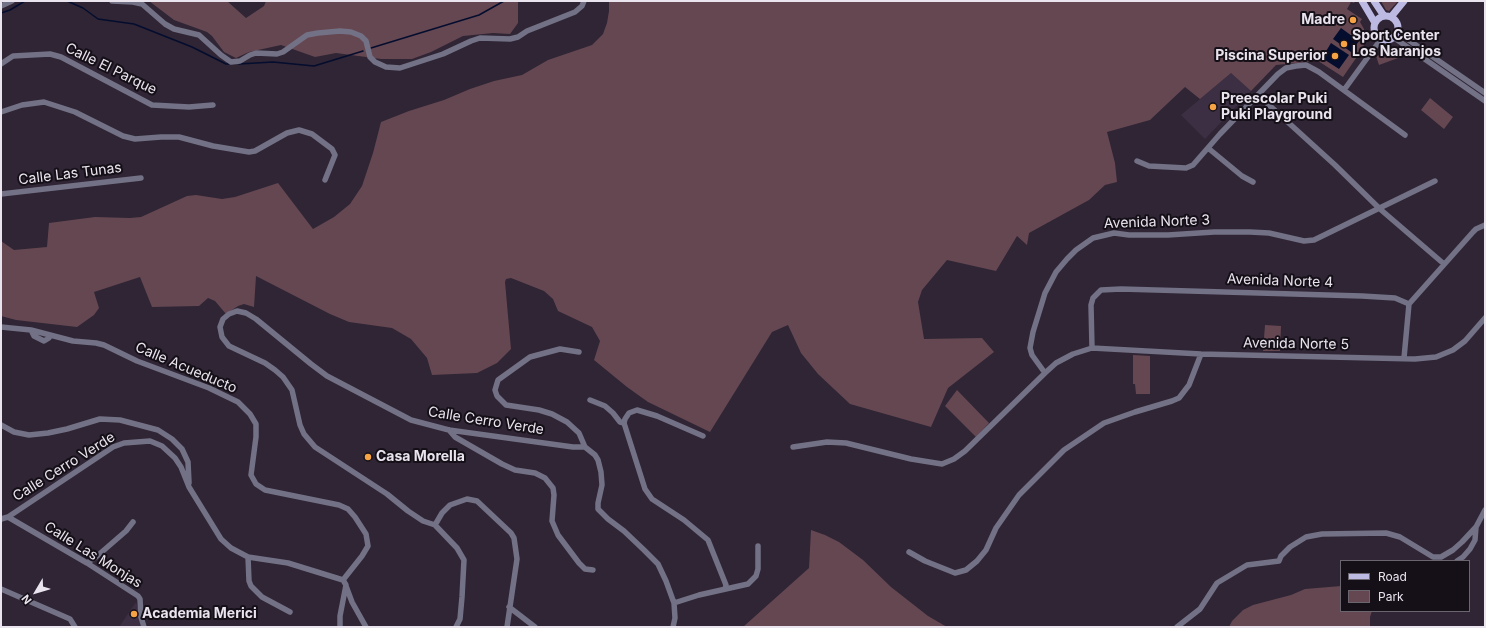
<!DOCTYPE html>
<html>
<head>
<meta charset="utf-8">
<style>
	body { margin:0 }
	#map { position:relative; width:1486px; height:628px; overflow:hidden; background:#2f2535; font-family:Inter,sans-serif }
	canvas { display:block }
	.frame { position:absolute; inset:0; border:2px solid #eae4ef; pointer-events:none }
	.legend { position:absolute; left:1340px; top:560px; width:130px; height:52px; box-sizing:border-box; background:#151018; border:1px solid #6a656e; margin:0; padding:5px 7px; list-style:none; font-size:12px; color:#eae4ef }
	.legend li { display:flex; align-items:center; gap:8px; height:20px }
	.legend b { width:20px; border:1px solid #6a656e }
	.north { position:absolute; left:16px; top:572px; width:40px; height:40px; -webkit-text-stroke:3px #151018; paint-order:stroke; rotate:232deg; font-size:11px; font-weight:700; line-height:16px; text-align:center; color:#eae4ef }
	.north::after { content:''; display:block; margin:auto; width:14px; height:18px; background:#eae4ef; clip-path:polygon(50% 0,100% 100%,50% 72%,0 100%) }
</style>
</head>
<body>
<div id="map">
<canvas width="1486" height="628"></canvas>
<div class="frame"></div>
<ul class="legend">
<li><b style="height:5px;background:#bcb9e2"></b>Road</li>
<li><b style="height:11px;background:#654751"></b>Park</li>
</ul>
<div class="north">N</div>
</div>
<script>
const ctx = document.querySelector('canvas').getContext('2d');
ctx.lineJoin = 'round';
function fillPath(path, color) {
  ctx.fillStyle = color;
  ctx.fill(path, 'evenodd');
}
function poly(rows) {
  const path = new Path2D();
  for (const r of rows) {
    if (r.length === 3) {
      path.moveTo(r[0] + r[2], r[1]);
      path.arc(r[0], r[1], r[2], 0, 2 * Math.PI);
      continue;
    }
    path.moveTo(r[0], r[1]);
    for (let i = 2; i < r.length; i += 2) path.lineTo(r[i], r[i + 1]);
  }
  return path;
}
function strokePath(path, color, width, dash) {
  ctx.strokeStyle = color;
  ctx.lineWidth = width;
  ctx.lineCap = dash ? 'butt' : 'round';
  ctx.setLineDash(dash || []);
  ctx.stroke(path);
}
function drawText(font, color, halo, rows, align = 'center') {
  ctx.font = font + ' Inter,sans-serif';
  ctx.lineWidth = 4;
  ctx.setLineDash([]);
  ctx.textBaseline = 'middle';
  ctx.strokeStyle = halo;
  ctx.fillStyle = color;
  for (const [text, x, y, turn = 0] of rows) {
    ctx.save();
    ctx.translate(x, y);
    ctx.rotate((+turn || 0) * Math.PI / 180);
    ctx.textAlign = isNaN(turn) ? turn : align;
    if (halo) ctx.strokeText(text, 0, 0);
    ctx.fillText(text, 0, 0);
    ctx.restore();
  }
}
const built = poly([
	[1231,73,1251,91,1205,139,1181,115],
	[136,602,144,627,119,627]
]);
const green = poly([
	[149,1,227,1,246,18,264,6,266,1,518,1,518,23,510,34,493,33,463,36,431,52,412,59,381,59,336,53,315,57,281,45,249,52,236,58,224,52,212,36,207,32,174,20],
	[609,1,1355,1,1354,3,1351,2,1347,9,1362,19,1360,22,1364,29,1365,39,1363,48,1343,77,1315,59,1308,62,1276,65,1251,91,1231,73,1200,99,1185,87,1150,120,1107,132,1115,163,1117,182,1105,185,1089,200,1029,233,1027,245,1017,236,996,271,947,260,922,290,918,302,924,339,982,338,994,352,948,388,931,427,850,404,818,374,801,353,788,325,772,332,710,432,648,402,627,387,594,360,600,341,592,327,558,311,553,299,544,291,511,278,506,279,505,282,511,349,497,363,477,373,432,375,427,358,411,339,392,328,349,322,330,314,256,276,254,307,244,304,238,306,226,314,215,301,208,298,199,306,152,307,140,277,94,292,99,308,94,315,77,327,16,320,1,316,1,241,14,250,47,247,49,223,95,217,130,218,141,217,187,196,196,195,222,199,235,197,278,183,313,229,334,217,350,204,362,186,373,153,381,122,409,111,444,100,470,89,494,81,522,75,548,60,592,45,603,34,607,23,609,11],
	[1381,1,1398,1,1389,11,1386,10],
	[1395,50,1398,58,1379,65,1376,56],
	[1430,98,1453,117,1444,129,1421,110],
	[1265,325,1281,326,1280,351,1263,351],
	[1133,355,1150,356,1150,394,1136,394,1135,384,1133,384],
	[957,390,989,423,976,437,945,406],
	[811,530,825,535,839,542,863,560,891,587,928,616,947,627,743,627,809,568],
	[1341,586,1341,611,1372,611,1370,617,1370,627,1229,627,1232,621,1243,610,1253,605,1291,595,1305,589]
]);
const water = poly([
	[1341,28,1359,41,1351,52,1333,39],
	[1331,43,1349,55,1339,69,1322,58]
]);
const stream = poly([
	[67,1,83,8,98,19,134,24,192,47,226,64,229,64],
	[1,13,10,10,25,1],
	[371,48,479,15,504,1],
	[239,64,273,62,314,66,363,51]
]);
const minor = poly([
	[112,1,133,2,142,4,165,24,174,29,199,35,221,55,231,62,240,61,250,55,256,53,277,54,283,52,307,35,318,33,340,31,351,32,361,36,366,41,370,57,375,62,386,67,400,68,443,54,471,41,480,38,510,39,518,37,527,31,575,12,582,6,584,1],
	[1,6,12,1],
	[1397,32,1485,93],
	[1393,37,1485,101],
	[1,64,13,56,50,54,61,57,152,105,189,107,213,105],
	[1344,90,1381,39],
	[1258,95,1335,165,1380,209,1444,264],
	[1,112,22,105,44,102,75,112,123,136,135,139,161,137,179,137,213,146,249,152,255,151,287,133,299,130,312,134,332,149,335,155,325,180],
	[1208,148,1242,176,1253,182],
	[1137,161,1149,166,1186,168,1193,165,1220,134,1278,74,1286,68,1296,66,1306,65,1319,72,1405,135],
	[1435,181,1314,240,1304,241,1269,233,1250,232,1214,232,1168,235,1129,235,1114,233,1093,238,1076,250,1067,259,1056,272,1045,293,1033,332,1030,348,1032,355,1045,373,1056,363,1073,354,1092,348,1201,354,1415,359,1436,357,1453,350,1465,341,1485,318],
	[1,194,141,178],
	[1,327,31,330,73,341,96,343,104,345,137,361,209,388,238,402,250,414,256,424,256,437,251,475,256,484,265,490,339,505,348,509,355,517,366,534,368,546,362,556,343,580],
	[31,330,34,336,44,341,49,338,50,335],
	[1092,348,1091,305,1093,298,1101,290,1121,289,1362,296,1395,298,1409,304,1473,232,1476,229,1485,225],
	[579,352,560,349,530,357,498,380,495,390,497,396,506,405,539,410,552,414,567,422,579,433,585,447],
	[1404,358,1409,304],
	[590,400,605,406,613,413,620,422,624,423],
	[1,425,14,432,29,435,48,433,67,429,100,419,120,420,158,430,172,439,182,449,188,462,189,483],
	[449,430,455,437,502,464,515,470,535,473,545,478,553,488,554,495,552,521,558,535,579,563,585,569,593,570],
	[703,436,657,416,637,410,629,413,625,419,624,423,645,489,652,499,684,520,708,540,726,585,725,589],
	[793,447,827,442,846,443,911,459,942,464,954,459,965,451,1045,373],
	[8,517,87,563,138,596,140,599,141,617,144,627],
	[1,519,8,517,113,447,124,443,150,441,162,446,175,458,181,467,189,487,221,539,231,548,248,557,288,563,343,580],
	[435,525,442,513,450,505,467,499,477,501,511,533,514,538,517,559,507,627],
	[909,552,925,561,955,573,966,570,977,561,986,550,996,528,1019,495,1064,450,1104,423,1135,412,1172,401,1179,398,1189,385,1201,354],
	[248,557,249,581,251,586,262,597,290,612],
	[1457,561,1463,557,1470,549,1475,540,1476,527],
	[87,563,96,557,126,531,133,522],
	[346,586,352,602,366,627],
	[1,589,70,619,75,627],
	[674,603,699,595,748,584,756,576,758,569,758,546],
	[509,607,535,627],
	[340,627,340,616,346,585,343,580],
	[456,627,460,619,462,597,464,560,457,548,435,525,423,521,408,511,387,494,315,447,304,434,300,425,292,390,283,377,275,370,265,363,229,346,222,337,220,327,223,319,229,314,237,311,246,313,256,319,311,364,327,376,411,420,449,430,573,447,585,447,595,455,598,460,601,472,602,485,598,503,598,509,608,519,624,531,644,550,658,564,666,581,674,603,675,618,673,627],
	[1177,627,1200,609,1217,583,1247,565,1279,561,1281,556,1290,547,1306,537,1322,534,1386,533,1400,537,1433,557,1441,557,1453,550,1462,542,1476,527,1485,510]
]);
const major = poly([
	[1362,1,1375,23],
	[1374,1,1384,16],
	[1386,28,12],
	[1391,17,1404,1]
]);
const markers = [
	[1353,20,4,"#f5a345"],
	[1344,44,4,"#f5a345"],
	[1335,56,4,"#f5a345"],
	[1213,107,4,"#f5a345"],
	[368,457,4,"#f5a345"],
	[134,614,4,"#f5a345"]
];
const poiNames = [
	["Madre",1345,20,"right"],
	["Sport Center",1352,36],
	["Los Naranjos",1352,52],
	["Piscina Superior",1327,56,"right"],
	["Preescolar Puki",1221,99],
	["Puki Playground",1221,115],
	["Casa Morella",376,457],
	["Academia Merici",142,614]
];
const streetNames = [
	["Calle El Parque",111,69,26],
	["Calle Las Tunas",70,174,-7],
	["Avenida Norte 3",1157,222,-2],
	["Avenida Norte 4",1280,281,2],
	["Avenida Norte 5",1296,344,1],
	["Calle Acueducto",186,368,23],
	["Calle Cerro Verde",486,421,9],
	["Calle Cerro Verde",64,467,-32],
	["Calle Las Monjas",93,555,32]
];
fillPath(built, '#3c2f44');
fillPath(green, '#654751');
fillPath(water, '#040d2e');
strokePath(stream, '#040d2e', 1.5);
strokePath(minor, '#737185', 5.5);
strokePath(major, '#bcb9e2', 7);
for (const [x, y, r, color] of markers) {
  const dot = new Path2D();
  dot.arc(x, y, r, 0, 2 * Math.PI);
  ctx.fillStyle = color;
  ctx.fill(dot);
  strokePath(dot, '#151018', 1.5);
}
drawText('bold 14px', '#eae4ef', '#151018', poiNames, 'left');
drawText('14px', '#eae4ef', '#151018', streetNames);
</script>
</body>
</html>
